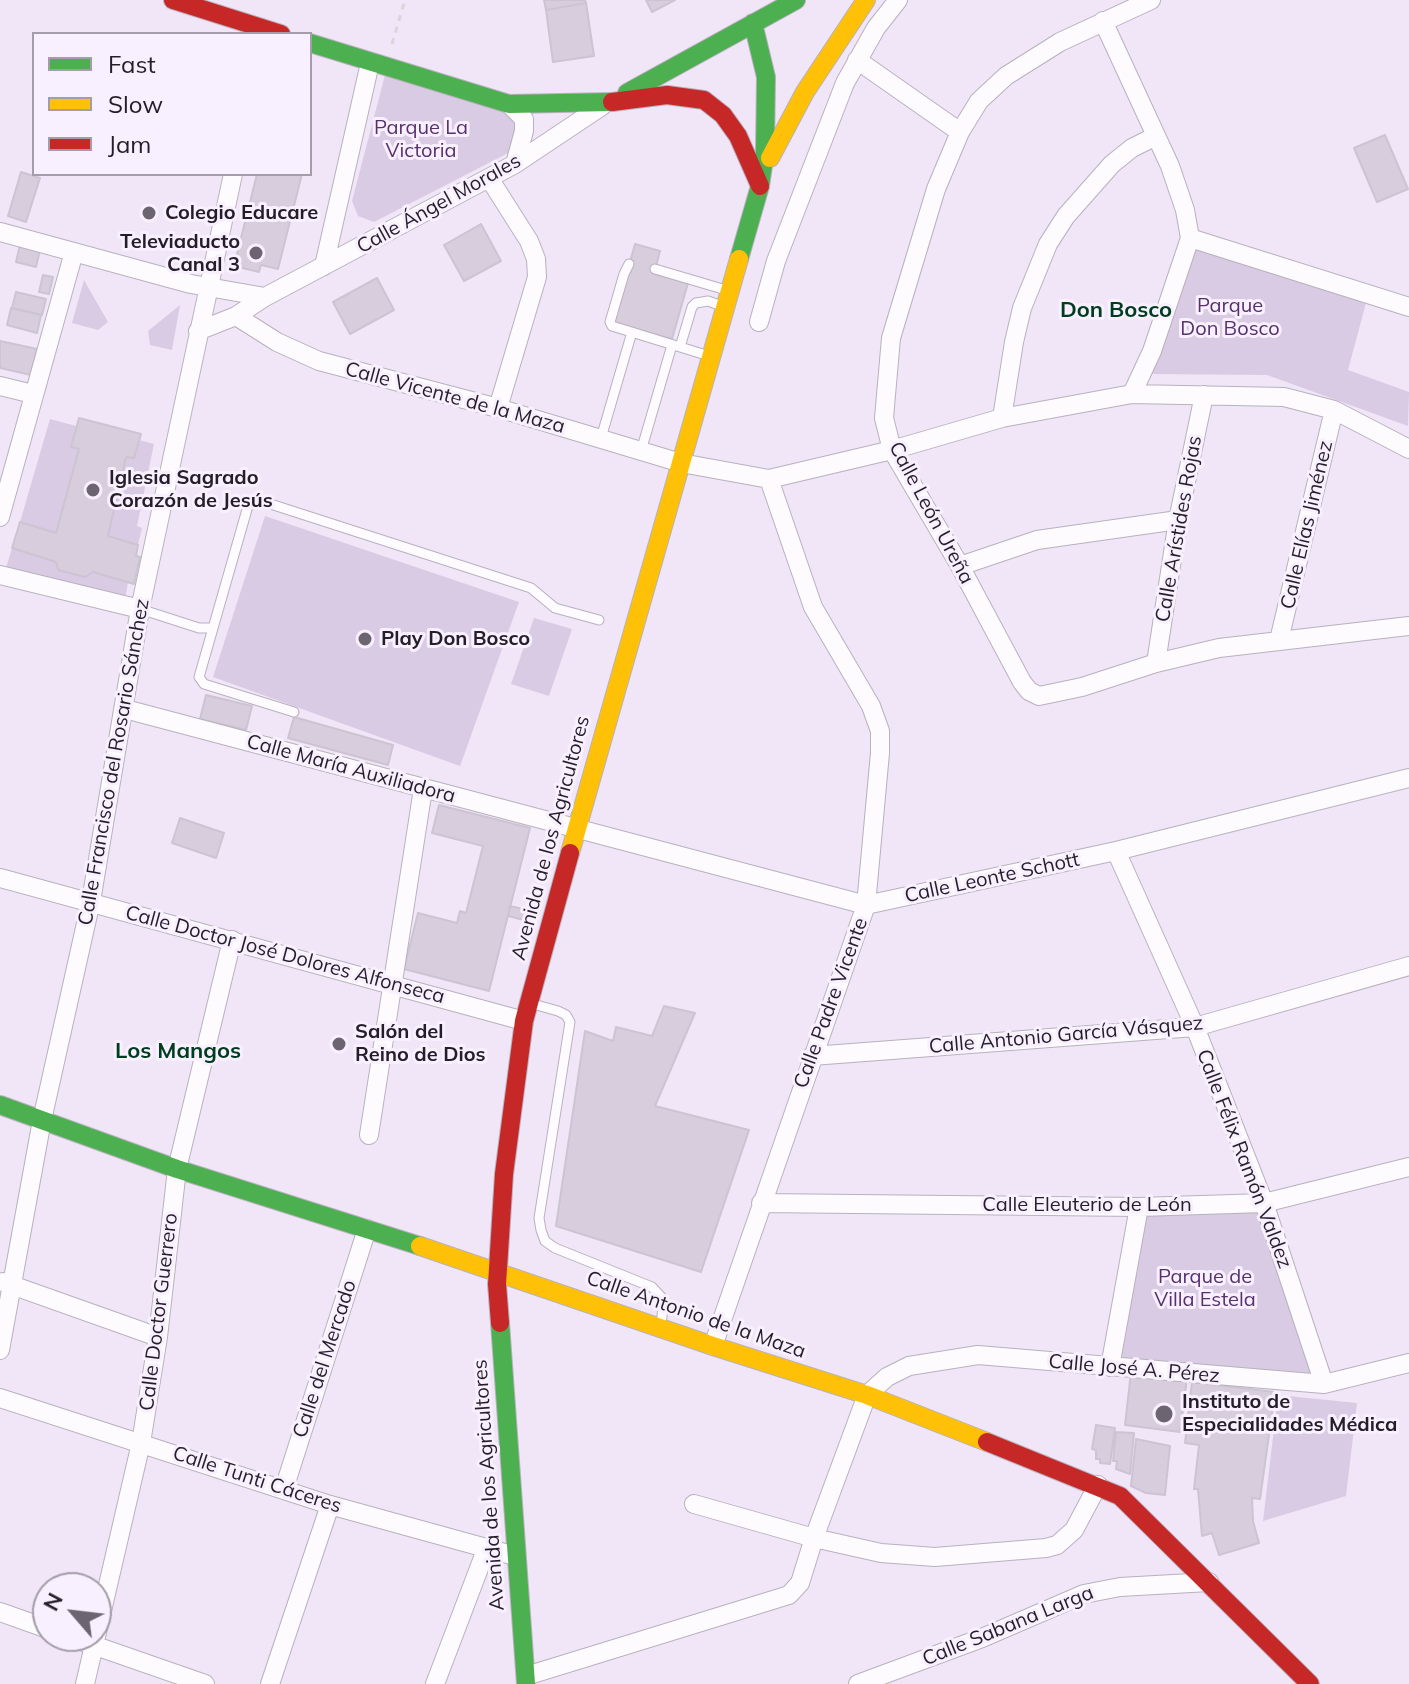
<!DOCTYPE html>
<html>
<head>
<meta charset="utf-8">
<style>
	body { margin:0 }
	#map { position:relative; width:1409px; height:1684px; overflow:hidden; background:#f0e6f7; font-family:Mulish,sans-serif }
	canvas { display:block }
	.legend { position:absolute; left:32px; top:32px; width:280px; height:144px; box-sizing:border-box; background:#f8f0fe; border:2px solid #a49ca9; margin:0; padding:10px 14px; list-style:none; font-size:24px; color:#251e29 }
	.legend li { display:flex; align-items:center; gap:16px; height:40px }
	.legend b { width:40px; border:2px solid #a49ca9 }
	.north { position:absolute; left:32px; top:1572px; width:80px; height:80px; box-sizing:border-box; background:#f8f0fe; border:2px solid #a49ca9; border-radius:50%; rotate:298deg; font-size:22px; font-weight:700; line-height:32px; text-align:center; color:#251e29 }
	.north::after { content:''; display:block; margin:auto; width:28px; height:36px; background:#6c6471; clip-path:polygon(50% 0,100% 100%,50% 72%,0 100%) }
</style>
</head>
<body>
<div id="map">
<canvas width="1409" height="1684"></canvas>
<ul class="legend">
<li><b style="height:10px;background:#4caf50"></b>Fast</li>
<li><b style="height:10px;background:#ffc107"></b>Slow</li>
<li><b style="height:10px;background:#c62828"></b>Jam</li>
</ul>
<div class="north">N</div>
</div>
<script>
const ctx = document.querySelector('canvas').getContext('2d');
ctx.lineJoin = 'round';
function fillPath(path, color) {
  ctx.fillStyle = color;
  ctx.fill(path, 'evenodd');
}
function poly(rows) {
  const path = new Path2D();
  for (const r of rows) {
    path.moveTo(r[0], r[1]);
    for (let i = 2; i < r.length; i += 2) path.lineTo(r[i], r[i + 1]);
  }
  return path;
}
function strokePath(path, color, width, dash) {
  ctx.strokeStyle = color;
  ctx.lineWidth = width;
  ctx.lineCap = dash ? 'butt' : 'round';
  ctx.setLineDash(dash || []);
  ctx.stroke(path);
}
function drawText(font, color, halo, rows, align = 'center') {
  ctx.font = font + ' Mulish,sans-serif';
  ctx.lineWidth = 6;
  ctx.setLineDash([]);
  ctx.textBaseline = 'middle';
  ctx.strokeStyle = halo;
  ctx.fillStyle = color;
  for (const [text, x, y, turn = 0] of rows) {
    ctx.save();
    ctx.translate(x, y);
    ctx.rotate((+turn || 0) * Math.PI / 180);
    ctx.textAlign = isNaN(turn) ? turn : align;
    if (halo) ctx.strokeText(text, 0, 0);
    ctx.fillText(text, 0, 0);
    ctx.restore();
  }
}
const green = poly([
	[385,75,515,114,517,122,512,151,374,222,358,216,352,201],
	[1196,248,1366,303,1348,370,1409,392,1408,426,1267,375,1147,374],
	[84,280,108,322,98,330,72,323],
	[180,305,172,350,150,345,148,331],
	[50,419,76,426,71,446,79,449,56,533,20,522],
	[139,440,154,444,137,526,142,528,138,545,108,536,126,457,134,457],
	[265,516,519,602,460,766,213,677],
	[12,548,56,562,59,570,84,577,93,572,128,582,125,600,6,568],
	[534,618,572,629,549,696,511,684],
	[1139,1207,1261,1207,1314,1376,1116,1363],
	[1278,1395,1357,1403,1346,1496,1263,1521]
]);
const building = poly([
	[544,0,585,0,586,3,546,10,544,0],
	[646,0,675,0,652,12,646,0],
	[586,3,594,56,553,62,546,10,586,3],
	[1385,135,1408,189,1377,202,1354,148,1385,135],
	[21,172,40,178,26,222,8,216,21,172],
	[257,174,302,174,278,269,261,265,259,272,234,266,257,174],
	[481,224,501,261,464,281,444,245,481,224],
	[635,244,660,251,654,274,688,283,672,339,613,323,635,244],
	[20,245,40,250,36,267,16,262,20,245],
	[43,275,53,277,49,294,39,292,43,275],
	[377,278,394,310,350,334,333,302,377,278],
	[16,292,46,299,42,315,12,308,16,292],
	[11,308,41,315,37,333,7,325,11,308],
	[0,341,37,349,31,375,0,368,0,341],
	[79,418,141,434,134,458,126,457,108,536,138,545,136,556,140,557,134,584,93,572,85,577,58,570,56,562,12,548,20,522,56,533,79,449,71,447,79,418],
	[206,695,252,706,246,730,200,719,206,695],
	[294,717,393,745,388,765,288,738,294,717],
	[439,805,530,828,489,991,404,969,418,913,457,923,460,911,466,913,483,846,432,833,439,805],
	[180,818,224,833,216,858,172,843,180,818],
	[510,906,531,911,528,921,508,916,510,906],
	[664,1006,695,1013,655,1106,749,1130,701,1272,556,1226,585,1031,613,1041,616,1027,652,1036,664,1006],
	[1131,1372,1187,1378,1180,1432,1125,1425,1131,1372],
	[1192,1382,1275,1392,1260,1499,1252,1498,1253,1521,1259,1543,1219,1555,1212,1533,1202,1536,1198,1489,1194,1489,1199,1445,1185,1443,1192,1382],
	[1096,1425,1115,1428,1110,1464,1100,1463,1100,1459,1096,1459,1096,1450,1092,1449,1096,1425],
	[1116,1432,1134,1433,1130,1474,1116,1469,1117,1461,1113,1461,1116,1432],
	[1136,1439,1170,1446,1165,1495,1146,1493,1131,1486,1136,1439]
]);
const path = poly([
	[392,44,405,0]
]);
const lane = poly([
	[629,264,624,274,610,322,612,326,706,355],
	[655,269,726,290],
	[680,347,692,307,696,303,708,301,722,306],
	[601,438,632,332],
	[641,451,672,345],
	[140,609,199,628,211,628],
	[294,712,204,684,199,677,248,506,258,500,531,588,555,608,599,620],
	[533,1004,558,1011,566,1015,570,1022,539,1218,541,1230,545,1241,555,1248,652,1287,664,1300,661,1324]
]);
const street = poly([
	[1151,0,1060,42,1006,76,979,101,960,132,936,189,891,338,884,418,892,450,960,566,1022,682,1029,691,1039,696,1082,687,1156,663,1219,648,1409,626],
	[1103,21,1170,166,1185,210,1190,238,1152,351,1132,394],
	[857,60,960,132],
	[509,104,524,119,524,131,515,164],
	[489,178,529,241,536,259,537,277,498,408],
	[0,232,191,284,265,297],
	[1190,238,1409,307],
	[324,266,370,63],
	[236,316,277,342,319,361,498,408,681,463,769,479,892,450,1002,418,1132,394,1284,397,1334,410,1409,449],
	[759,322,776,261,845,83,876,28,898,0],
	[198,331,236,316,265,297,515,164,602,106],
	[0,386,33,394],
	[1002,418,1014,342,1022,308,1048,244,1066,216,1112,164,1132,148,1156,136],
	[0,517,74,252],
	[960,566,1037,540,1178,520],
	[0,575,140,609],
	[1279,640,1334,410],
	[1156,663,1178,520,1204,395],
	[125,709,866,905,1116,851,1409,778],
	[1116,851,1195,1027,1264,1203,1324,1384],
	[0,878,524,1021],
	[812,1056,1195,1027,1409,966],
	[369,1135,423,789],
	[761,1203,1139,1207,1264,1203,1409,1167],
	[3,1282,158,1337],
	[713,1346,866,905,880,753,880,731,871,706,813,607,769,479],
	[0,1350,42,1120,91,901,140,609,233,174],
	[1110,1367,1139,1207],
	[0,1398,330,1505,515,1556],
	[284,1489,367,1229],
	[694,1504,814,1538,881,1553,935,1557,1046,1548,1057,1545,1074,1530,1098,1485],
	[0,1612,48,1629],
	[67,1636,205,1684],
	[526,1676,789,1595,800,1583,814,1538,867,1395,887,1377,909,1366,978,1355,1324,1384,1409,1363],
	[85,1684,141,1443,158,1337,177,1169,232,940],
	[270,1684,330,1505],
	[435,1684,486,1550],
	[858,1684,982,1638,1084,1594,1120,1587,1209,1582]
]);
const fast = poly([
	[310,43,509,104,612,102],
	[627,93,796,0],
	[739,259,760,186,765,152,766,77,753,23],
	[0,1105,177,1169,420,1246],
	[500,1323,526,1684]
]);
const slow = poly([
	[770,158,805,92,866,0],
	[570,853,739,259],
	[420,1246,713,1346,867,1395,987,1442]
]);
const jam = poly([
	[173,0,281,34],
	[612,102,667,95,704,100,723,115,738,136,760,186],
	[500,1323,497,1284,504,1174,524,1021,570,853],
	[987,1442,1120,1496,1310,1684]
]);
const markers = [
	[149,213,8,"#6c6471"],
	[256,253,8,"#6c6471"],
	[93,490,8,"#6c6471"],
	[365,639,8,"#6c6471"],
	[339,1044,8,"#6c6471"],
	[1164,1414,10,"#6c6471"]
];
const parkNames = [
	["Parque La",421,128],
	["Victoria",421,151],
	["Parque",1230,306],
	["Don Bosco",1230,329],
	["Parque de",1205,1277],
	["Villa Estela",1205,1300]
];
const streetNames = [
	["Calle Ángel Morales",439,204,-29],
	["Calle Vicente de la Maza",455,398,15],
	["Calle León Ureña",931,513,62],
	["Calle Elías Jiménez",1307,525,-77],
	["Calle Arístides Rojas",1179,529,-80],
	["Calle Francisco del Rosario Sánchez",114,762,-80],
	["Calle María Auxiliadora",351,769,15],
	["Avenida de los Agricultores",551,838,-75],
	["Calle Leonte Schott",992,878,-12],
	["Calle Doctor José Dolores Alfonseca",285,955,15],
	["Calle Padre Vicente",831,1003,-70],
	["Calle Antonio García Vásquez",1066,1035,-5],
	["Calle Félix Ramón Valdez",1244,1159,69],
	["Calle Eleuterio de León",1087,1205],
	["Calle Doctor Guerrero",159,1312,-83],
	["Calle Antonio de la Maza",696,1315,19],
	["Calle del Mercado",325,1359,-72],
	["Calle José A. Pérez",1134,1369,5],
	["Calle Tunti Cáceres",257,1480,18],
	["Avenida de los Agricultores",489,1485,-94],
	["Calle Sabana Larga",1008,1626,-22]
];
const poiNames = [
	["Colegio Educare",165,213],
	["Televiaducto",240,242,"right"],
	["Canal 3",240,265,"right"],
	["Iglesia Sagrado",109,478],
	["Corazón de Jesús",109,501],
	["Play Don Bosco",381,639],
	["Salón del",355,1032],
	["Reino de Dios",355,1055],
	["Instituto de",1182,1402],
	["Especialidades Médica",1182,1425]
];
const neighbourhoodNames = [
	["Don Bosco",1116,310],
	["Los Mangos",178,1051]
];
fillPath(green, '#d9cbe3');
fillPath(building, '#d7cddd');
strokePath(building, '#ccc4d2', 2);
strokePath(lane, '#b8b1be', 11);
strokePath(street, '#b8b1be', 20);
strokePath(fast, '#b8b1be', 20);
strokePath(slow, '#b8b1be', 20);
strokePath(jam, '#b8b1be', 20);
strokePath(path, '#d8d5db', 3, [6, 6]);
strokePath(lane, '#fdfbfe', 9);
strokePath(street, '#fdfbfe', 18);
strokePath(fast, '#4caf50', 18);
strokePath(slow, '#ffc107', 18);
strokePath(jam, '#c62828', 18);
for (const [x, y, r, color] of markers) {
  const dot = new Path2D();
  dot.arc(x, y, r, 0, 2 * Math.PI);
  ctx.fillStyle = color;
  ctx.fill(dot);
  strokePath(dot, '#f8f0fe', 3);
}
drawText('20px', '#57316e', '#f8f0fe', parkNames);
drawText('20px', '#251e29', '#f8f0fe', streetNames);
drawText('bold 20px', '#251e29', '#f8f0fe', poiNames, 'left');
drawText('bold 22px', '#003d1e', '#f8f0fe', neighbourhoodNames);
</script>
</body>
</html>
